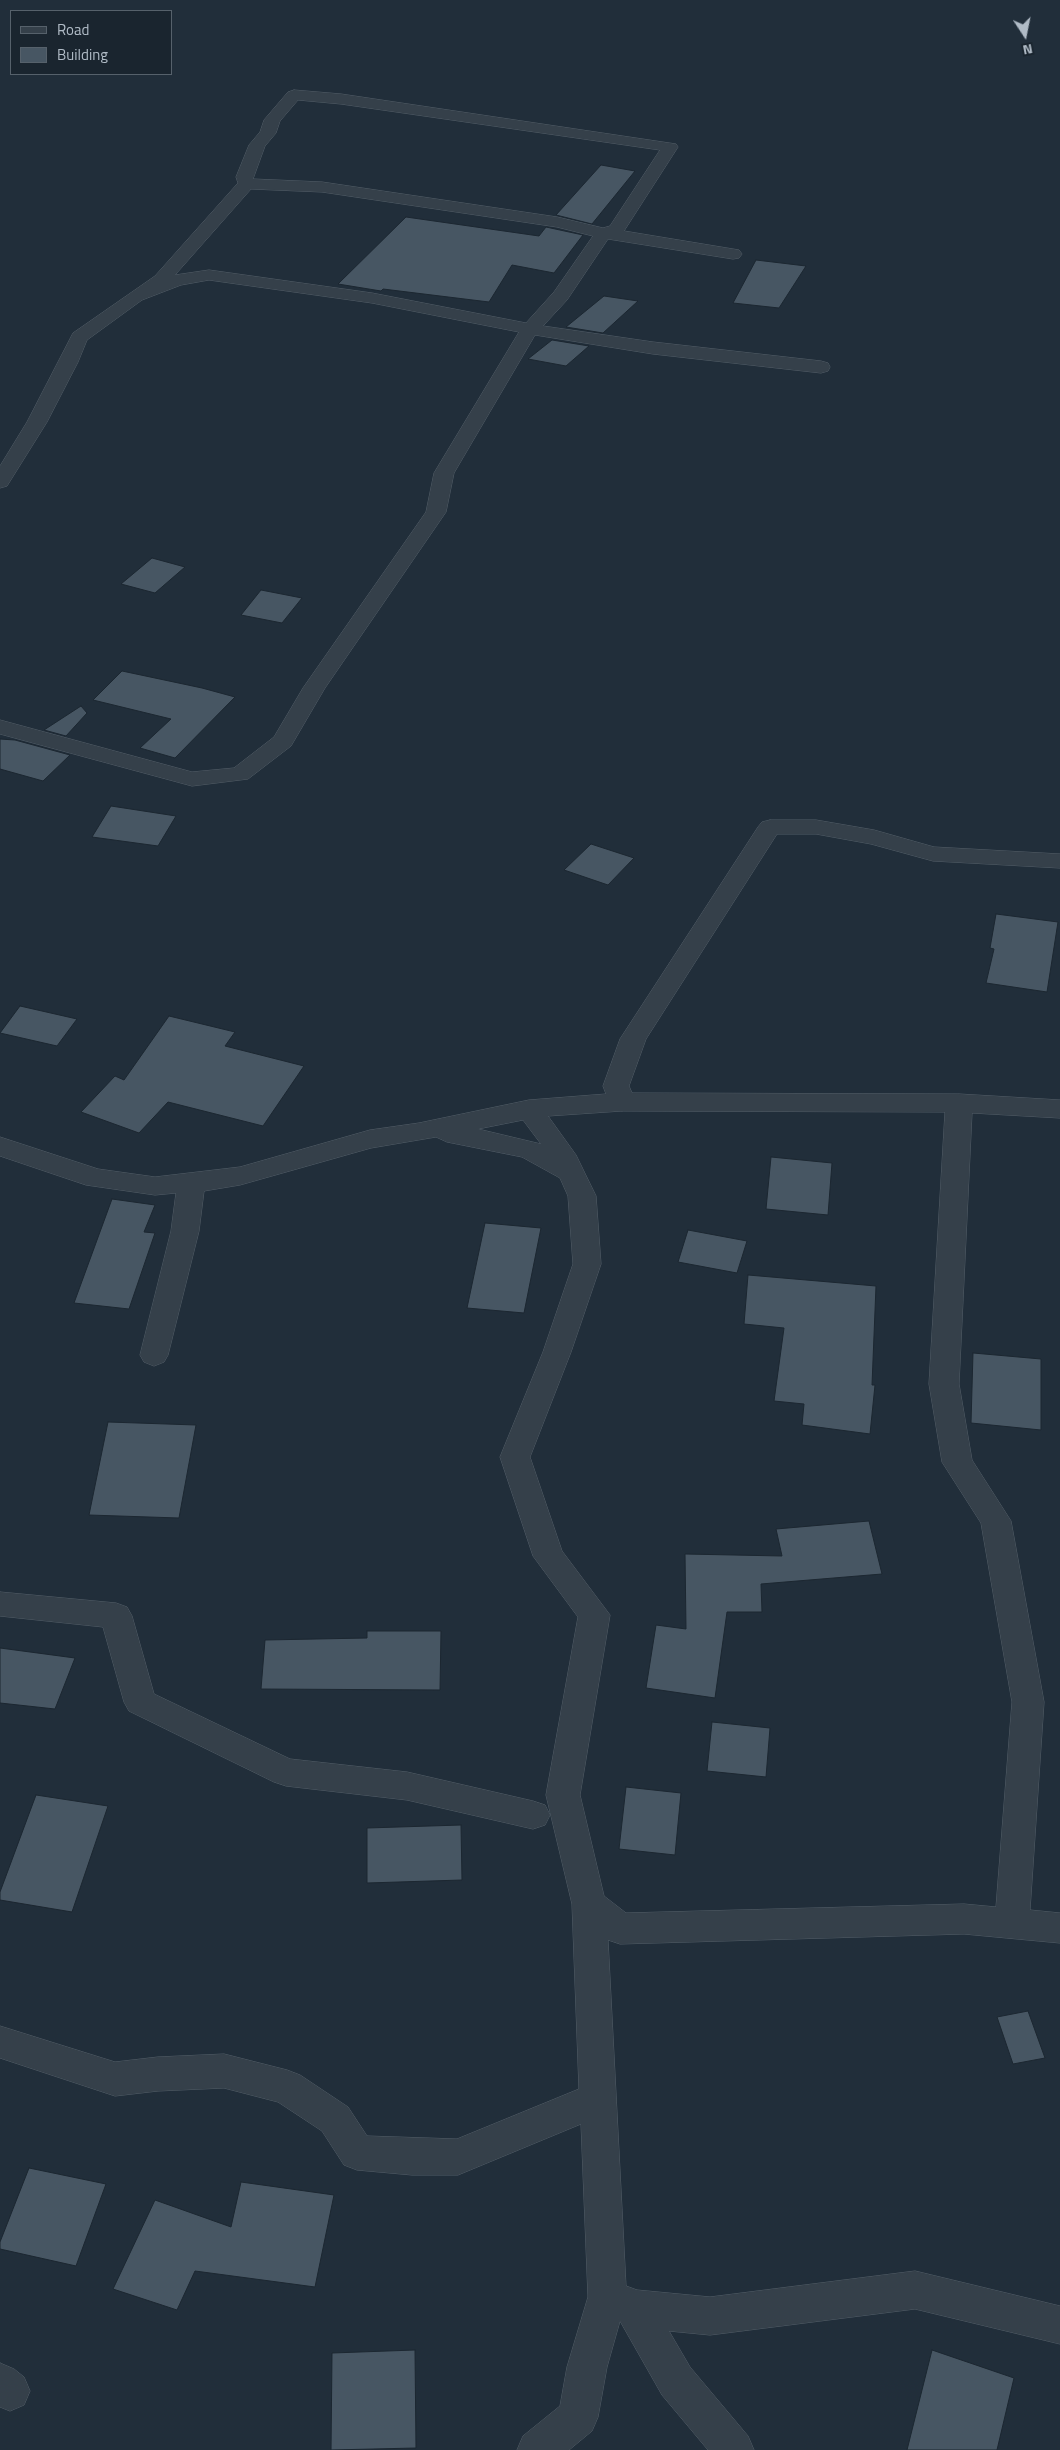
<!DOCTYPE html>
<html>
<head>
<meta charset="utf-8">
<style>
	body { margin:0 }
	#map { position:relative; width:1060px; height:2450px; overflow:hidden; background:#212e3a; font-family:"Titillium Web",sans-serif }
	canvas { display:block }
	.legend { position:absolute; left:10px; top:10px; width:162px; height:65px; box-sizing:border-box; background:#1a252f; border:1px solid #56616b; margin:0; padding:6px 9px; list-style:none; font-size:15px; color:#b0bbc6 }
	.legend li { display:flex; align-items:center; gap:10px; height:25px }
	.legend b { width:25px; border:1px solid #56616b }
	.north { position:absolute; left:1000px; top:10px; width:50px; height:50px; -webkit-text-stroke:4px #1a252f; paint-order:stroke; rotate:169deg; font-size:14px; font-weight:700; line-height:20px; text-align:center; color:#b0bbc6 }
	.north::after { content:''; display:block; margin:auto; width:18px; height:22px; background:#b0bbc6; clip-path:polygon(50% 0,100% 100%,50% 72%,0 100%) }
</style>
</head>
<body>
<div id="map">
<canvas width="1060" height="2450"></canvas>
<ul class="legend">
<li><b style="height:6px;background:#35404a"></b>Road</li>
<li><b style="height:14px;background:#475663"></b>Building</li>
</ul>
<div class="north">N</div>
</div>
<script>
const ctx = document.querySelector('canvas').getContext('2d');
ctx.lineJoin = 'round';
function fillPath(path, color) {
  ctx.fillStyle = color;
  ctx.fill(path, 'evenodd');
}
function poly(rows) {
  const path = new Path2D();
  for (const r of rows) {
    path.moveTo(r[0], r[1]);
    for (let i = 2; i < r.length; i += 2) path.lineTo(r[i], r[i + 1]);
  }
  return path;
}
function strokePath(path, color, width, dash) {
  ctx.strokeStyle = color;
  ctx.lineWidth = width;
  ctx.lineCap = dash ? 'butt' : 'round';
  ctx.setLineDash(dash || []);
  ctx.stroke(path);
}
const building = poly([
	[601,165,635,171,592,224,556,215,601,165],
	[406,217,539,236,546,227,583,235,554,273,512,265,489,302,383,289,381,291,338,284,406,217],
	[756,260,806,266,779,308,733,303,756,260],
	[604,296,638,301,603,333,566,327,604,296],
	[552,340,589,346,566,366,528,359,552,340],
	[152,558,185,567,155,593,121,584,152,558],
	[261,590,302,598,282,623,241,615,261,590],
	[122,671,202,688,235,697,175,758,140,748,171,719,93,700,122,671],
	[81,706,87,713,66,736,44,730,81,706],
	[0,739,15,740,70,755,43,781,0,769,0,739],
	[111,806,176,816,158,846,92,837,111,806],
	[591,844,634,858,608,885,564,870,591,844],
	[996,914,1058,922,1047,992,986,983,994,949,990,948,996,914],
	[20,1006,77,1019,57,1046,0,1033,20,1006],
	[169,1016,235,1032,225,1046,304,1066,263,1126,168,1102,139,1133,81,1112,115,1076,124,1080,169,1016],
	[771,1157,832,1163,828,1215,766,1209,771,1157],
	[112,1199,155,1205,144,1232,155,1233,129,1309,74,1303,112,1199],
	[485,1223,541,1228,524,1313,467,1308,485,1223],
	[688,1230,747,1241,737,1273,678,1262,688,1230],
	[748,1275,876,1286,872,1385,875,1385,870,1434,802,1425,804,1404,774,1401,784,1328,744,1324,748,1275],
	[973,1353,1041,1359,1041,1430,971,1423,973,1353],
	[108,1422,196,1425,179,1518,89,1515,108,1422],
	[869,1521,882,1574,761,1584,762,1612,727,1612,715,1698,646,1688,656,1625,686,1629,685,1554,782,1556,776,1529,869,1521],
	[367,1631,441,1631,440,1690,261,1689,265,1640,367,1638,367,1631],
	[0,1648,75,1658,55,1709,0,1703,0,1648],
	[712,1722,770,1728,766,1777,707,1771,712,1722],
	[626,1787,681,1793,675,1855,619,1849,626,1787],
	[36,1795,108,1806,72,1912,0,1900,0,1892,36,1795],
	[461,1825,462,1880,367,1883,367,1828,461,1825],
	[1028,2011,1045,2058,1013,2064,997,2017,1028,2011],
	[29,2168,106,2184,76,2266,0,2249,0,2242,29,2168],
	[241,2182,334,2195,315,2287,195,2271,177,2310,113,2289,155,2200,231,2227,241,2182],
	[415,2350,416,2448,331,2450,332,2353,415,2350],
	[932,2350,1014,2378,997,2450,907,2450,932,2350]
]);
const street = poly([
	[294,90,341,94,676,144,678,147,624,231,733,249,739,250,742,254,739,258,733,259,608,239,567,300,543,326,653,342,821,361,828,363,830,367,828,371,821,373,653,354,535,335,454,473,446,512,325,688,291,746,248,779,192,786,0,734,0,720,192,772,234,768,274,737,303,688,426,512,434,473,519,332,372,303,209,280,181,285,142,300,87,340,78,362,47,422,7,486,0,488,0,466,27,422,73,333,155,276,238,183,236,177,249,145,260,132,264,120,288,92,294,90],
	[298,100,341,104,660,150,610,226,603,228,557,217,322,182,253,179,265,146,276,133,280,121,298,100],
	[251,189,322,192,557,227,593,236,554,292,526,323,372,293,209,270,175,275,251,189],
	[770,820,816,820,874,830,934,847,1060,854,1060,868,933,861,871,844,816,834,777,834,646,1039,629,1086,632,1093,959,1094,1060,1100,1060,1118,972,1113,959,1384,972,1460,1011,1521,1044,1702,1030,1910,1060,1913,1060,1943,964,1934,620,1944,608,1940,626,2286,637,2290,710,2297,915,2271,1060,2306,1060,2344,915,2309,710,2335,669,2331,690,2367,748,2436,754,2450,708,2450,662,2395,620,2321,607,2367,598,2417,592,2431,569,2450,517,2450,523,2436,560,2406,567,2367,588,2297,581,2124,458,2175,412,2175,357,2170,344,2165,322,2131,278,2102,224,2088,158,2091,115,2096,0,2058,0,2026,115,2062,158,2057,224,2054,287,2070,300,2075,348,2107,367,2136,457,2139,579,2089,572,1904,546,1795,578,1617,533,1556,500,1457,543,1352,573,1264,568,1196,560,1178,522,1157,447,1142,436,1137,371,1148,240,1185,204,1191,199,1231,168,1355,164,1362,154,1366,144,1362,140,1355,171,1231,176,1193,155,1195,86,1185,0,1156,0,1137,98,1169,155,1177,240,1167,370,1130,419,1123,529,1100,606,1094,603,1086,620,1039,758,827,762,822,770,820],
	[622,1111,945,1112,929,1384,942,1462,981,1523,1012,1702,996,1907,964,1904,626,1913,604,1896,580,1795,610,1615,562,1551,530,1457,571,1352,601,1264,596,1196,576,1155,548,1116,622,1111],
	[523,1120,541,1144,478,1129,523,1120],
	[0,1592,116,1603,127,1607,132,1616,154,1694,290,1759,407,1772,533,1801,545,1805,550,1815,545,1825,533,1829,407,1800,286,1786,274,1782,129,1711,124,1702,103,1627,0,1616,0,1592],
	[0,2363,14,2369,24,2377,30,2391,24,2405,10,2411,0,2407,0,2363]
]);
fillPath(building, '#475663');
strokePath(building, '#1c2731', 1);
strokePath(street, '#535e68', 1);
fillPath(street, '#35404a');
</script>
</body>
</html>
